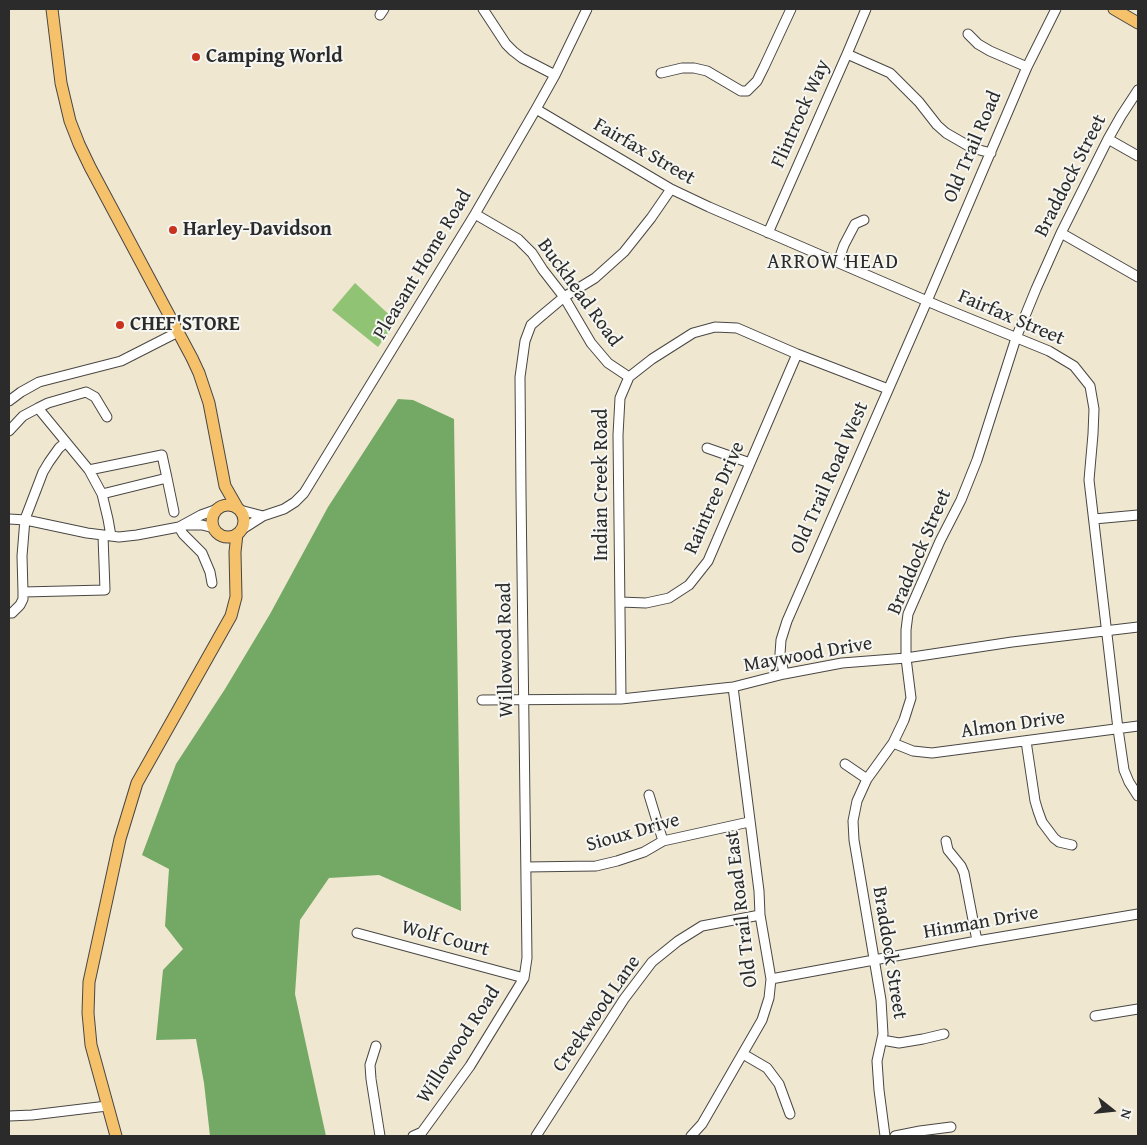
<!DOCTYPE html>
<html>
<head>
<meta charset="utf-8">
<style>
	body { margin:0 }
	#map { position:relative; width:1147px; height:1145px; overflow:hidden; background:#f0e7d0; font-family:"Gentium Book Plus",serif }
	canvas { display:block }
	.frame { position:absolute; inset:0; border:10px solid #2b2b2b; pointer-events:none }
	.north { position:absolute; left:1087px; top:1085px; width:50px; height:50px; -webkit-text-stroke:4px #f6f6f2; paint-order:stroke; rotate:106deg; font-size:14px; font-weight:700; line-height:20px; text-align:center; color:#2b2b2b }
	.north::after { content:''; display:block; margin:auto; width:18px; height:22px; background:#2b2b2b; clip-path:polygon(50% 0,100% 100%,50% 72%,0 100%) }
</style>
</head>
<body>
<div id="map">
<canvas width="1147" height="1145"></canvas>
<div class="frame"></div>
<div class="north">N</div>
</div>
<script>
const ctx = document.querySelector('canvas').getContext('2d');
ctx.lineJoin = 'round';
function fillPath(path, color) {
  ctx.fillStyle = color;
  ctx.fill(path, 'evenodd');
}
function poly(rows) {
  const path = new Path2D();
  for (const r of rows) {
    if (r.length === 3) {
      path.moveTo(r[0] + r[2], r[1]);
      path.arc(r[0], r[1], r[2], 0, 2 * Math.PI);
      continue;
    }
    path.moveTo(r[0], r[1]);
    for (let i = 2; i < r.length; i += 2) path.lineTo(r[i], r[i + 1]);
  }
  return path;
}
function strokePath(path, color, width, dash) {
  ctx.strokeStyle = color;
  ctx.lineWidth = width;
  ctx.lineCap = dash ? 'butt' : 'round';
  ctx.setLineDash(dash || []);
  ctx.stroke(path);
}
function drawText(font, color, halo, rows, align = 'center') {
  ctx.font = font + ' "Gentium Book Plus",serif';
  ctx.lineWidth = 4;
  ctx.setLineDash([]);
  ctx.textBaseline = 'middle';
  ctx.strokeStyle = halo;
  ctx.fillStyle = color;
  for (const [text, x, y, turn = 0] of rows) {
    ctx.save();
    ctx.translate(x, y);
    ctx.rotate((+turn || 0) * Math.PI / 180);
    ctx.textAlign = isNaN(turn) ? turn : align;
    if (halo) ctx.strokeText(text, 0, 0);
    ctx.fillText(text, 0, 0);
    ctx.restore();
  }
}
const green = poly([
	[355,283,396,321,378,347,332,310]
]);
const forest = poly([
	[398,399,413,400,454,419,461,911,379,875,329,878,300,920,295,994,326,1136,210,1136,204,1083,196,1039,156,1040,163,970,183,949,165,926,169,869,142,855,176,764,225,689,270,614,328,507]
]);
const minor = poly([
	[483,9,506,44,513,51,522,58,555,75],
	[380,15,384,9],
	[968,34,978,44,990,51,1027,67],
	[847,54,890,73,919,102,937,125,946,133,972,148,991,153],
	[661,73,682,68,694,68,707,71,741,91,747,91,757,81,764,67,791,9],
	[536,109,671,189,709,207,941,307,1049,351,1074,366,1090,386,1094,409,1093,434,1089,480,1118,729,1124,770,1129,782,1138,796],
	[1108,139,1138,156],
	[475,214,518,239,532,253,543,270,564,297,591,343,608,363,629,377],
	[768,233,847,54,866,9],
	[1061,233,1138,277],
	[838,262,844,245,855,224,864,220],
	[9,401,21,392,39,382,121,361,178,332],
	[38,408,48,403,86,392,95,397,107,417],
	[9,431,23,416,38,408,89,470,162,455,167,478,102,494,108,519,111,536],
	[66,442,59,448,49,462,43,472,25,519,22,556,23,592,105,590,103,536],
	[707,448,750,463],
	[89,470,102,494],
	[167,478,174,512],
	[240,510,263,516],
	[9,519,26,520,87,533,119,537,137,535,179,527,201,515,215,510],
	[1094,519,1138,515],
	[185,525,202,525,214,528],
	[179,527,183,534,202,553,210,572,212,583],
	[241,530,263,516,284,509,295,502,304,493,475,214,536,109,555,75,587,9],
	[620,602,646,603,669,598,689,585,708,561,797,354],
	[9,613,12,613,20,605,23,599,23,592],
	[784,674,780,654,781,640,787,621,927,301,1027,67,1056,9],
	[621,699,618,435,620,398,629,377,652,359,693,333,715,327,737,328,797,354,888,389],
	[482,700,621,699,733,687,784,674,842,663,906,658,1012,642,1138,627],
	[1026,741,1035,801,1038,811,1042,822,1054,838,1059,842,1072,845],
	[893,743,913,751,932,753,1138,726],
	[845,764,867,779],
	[649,795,663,841],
	[946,841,948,850,961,866,964,873,977,941],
	[526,867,596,866,617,861,644,852,663,841,749,822],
	[357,933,524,978],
	[771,979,977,941,1138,914],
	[1095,1016,1138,1009],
	[882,1040,899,1043,923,1039,944,1034],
	[376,1046,370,1065,371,1079,380,1136],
	[743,1054,767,1068,779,1084,790,1114],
	[9,1116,32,1115,107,1106],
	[413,1136,422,1132,470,1066,524,978,527,958,521,493,520,377,525,341,531,325,539,318,564,297,595,278,624,252,651,218,671,189],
	[536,1136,624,999,652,962,678,941,702,926,760,915],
	[691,1136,702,1124,762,1020,769,998,771,979,760,915,759,891,733,687],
	[885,1136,879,1090,877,1061,883,1034,881,1000,854,840,853,821,857,801,867,779,893,743,904,720,911,698,906,658,906,630,908,614,940,541,961,500,977,460,1016,338,1036,289,1061,233,1108,139,1121,116,1138,90],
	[895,1136,920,1131,951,1127]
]);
const major = poly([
	[52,9,61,83,70,121,79,144,90,167,192,358,199,373,209,403,225,486,237,507],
	[1114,9,1138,23],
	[228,521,16],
	[116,1136,91,1045,88,1013,89,982,120,839,137,783,231,616,236,597,235,552,237,534]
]);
const markers = [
	[196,57,5,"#c8321e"],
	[173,230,5,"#c8321e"],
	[120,325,5,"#c8321e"]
];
const poiNames = [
	["Camping World",206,57],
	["Harley-Davidson",183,230],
	["CHEF'STORE",130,325]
];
const streetNames = [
	["Flintrock Way",801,114,-66],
	["Old Trail Road",973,147,-67],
	["Fairfax Street",644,152,30],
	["Braddock Street",1071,176,-63],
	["Pleasant Home Road",423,265,-59],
	["Buckhead Road",579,293,54],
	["Fairfax Street",1011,318,23],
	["Old Trail Road West",830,478,-66],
	["Indian Creek Road",602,485,-90],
	["Raintree Drive",715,498,-66],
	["Braddock Street",920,552,-67],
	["Willowood Road",506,650,-91],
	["Maywood Drive",808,655,-10],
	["Almon Drive",1013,725,-8],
	["Sioux Drive",633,833,-16],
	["Old Trail Road East",742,909,-97],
	["Hinman Drive",981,923,-10],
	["Wolf Court",445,939,15],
	["Braddock Street",889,953,81],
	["Creekwood Lane",597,1014,-55],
	["Willowood Road",459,1045,-57]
];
const neighbourhoodNames = [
	["ARROW HEAD",833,263]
];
fillPath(green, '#90c373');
fillPath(forest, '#74a965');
strokePath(minor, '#494744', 11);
strokePath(major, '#494744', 13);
strokePath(minor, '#fff', 9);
strokePath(major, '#f5c16b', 11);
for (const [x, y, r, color] of markers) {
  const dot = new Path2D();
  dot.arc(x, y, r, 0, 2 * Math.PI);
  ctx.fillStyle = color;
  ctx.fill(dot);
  strokePath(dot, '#f6f6f2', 2);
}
drawText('bold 20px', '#2b2b2b', '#f6f6f2', poiNames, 'left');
drawText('20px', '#2b2b2b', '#f6f6f2', streetNames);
ctx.letterSpacing = '1px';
drawText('21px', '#2b2b2b', '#f6f6f2', neighbourhoodNames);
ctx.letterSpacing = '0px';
</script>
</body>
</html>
